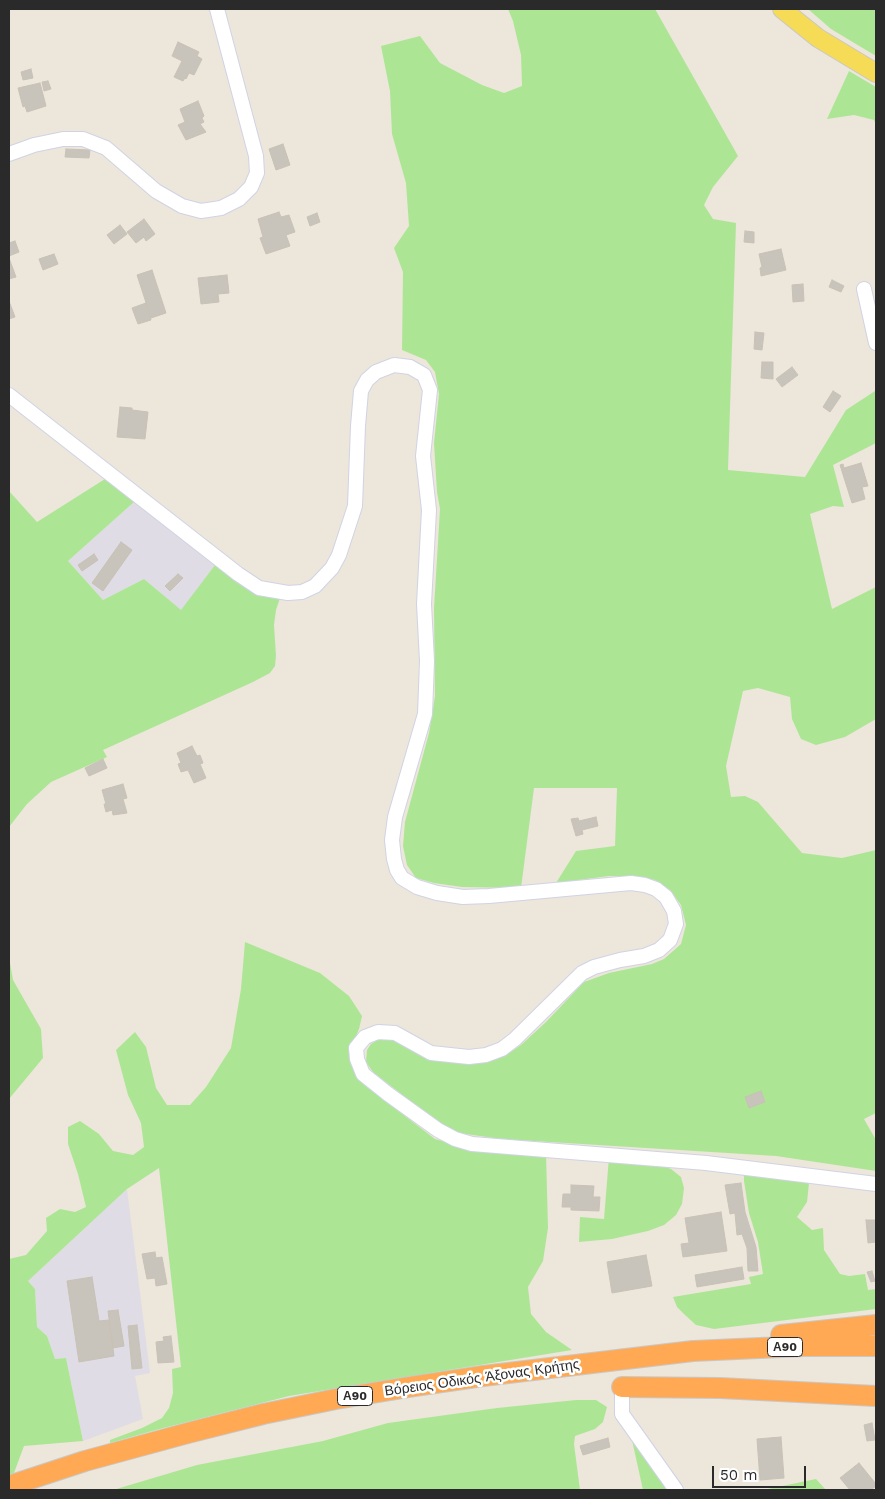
<!DOCTYPE html>
<html>
<head>
<meta charset="utf-8">
<style>
	body { margin:0 }
	#map { position:relative; width:885px; height:1499px; overflow:hidden; background:#ede6db; font-family:"Work Sans",sans-serif }
	canvas { display:block }
	.frame { position:absolute; inset:0; border:10px solid #2a2a2a; pointer-events:none }
	.scale { position:absolute; left:712px; top:1466px; width:94px; height:22px; box-sizing:border-box; border:2px solid #2a2a2a; border-top:0; padding-left:6px; font-size:15px; line-height:18px; white-space:nowrap; color:#2a2a2a; -webkit-text-stroke:4px #fff; paint-order:stroke }
</style>
</head>
<body>
<div id="map">
<canvas width="885" height="1499"></canvas>
<div class="frame"></div>
<div class="scale">50 m</div>
</div>
<script>
const ctx = document.querySelector('canvas').getContext('2d');
ctx.lineJoin = 'round';
function fillPath(path, color) {
  ctx.fillStyle = color;
  ctx.fill(path, 'evenodd');
}
function poly(rows) {
  const path = new Path2D();
  for (const r of rows) {
    path.moveTo(r[0], r[1]);
    for (let i = 2; i < r.length; i += 2) path.lineTo(r[i], r[i + 1]);
  }
  return path;
}
function strokePath(path, color, width, dash) {
  ctx.strokeStyle = color;
  ctx.lineWidth = width;
  ctx.lineCap = dash ? 'butt' : 'round';
  ctx.setLineDash(dash || []);
  ctx.stroke(path);
}
function drawText(font, color, halo, rows, align = 'center') {
  ctx.font = font + ' "Work Sans",sans-serif';
  ctx.lineWidth = 5;
  ctx.setLineDash([]);
  ctx.textBaseline = 'middle';
  ctx.strokeStyle = halo;
  ctx.fillStyle = color;
  for (const [text, x, y, turn = 0] of rows) {
    ctx.save();
    ctx.translate(x, y);
    ctx.rotate((+turn || 0) * Math.PI / 180);
    ctx.textAlign = isNaN(turn) ? turn : align;
    if (halo) ctx.strokeText(text, 0, 0);
    ctx.fillText(text, 0, 0);
    ctx.restore();
  }
}
const industrial = poly([
	[134,502,215,565,181,611,144,579,103,600,68,561],
	[127,1189,150,1373,135,1376,143,1419,83,1441,66,1358,55,1359,47,1336,37,1327,35,1289,28,1281]
]);
const green = poly([
	[508,9,655,9,738,156,713,187,704,205,713,219,736,223,728,470,805,477,846,410,875,391,876,443,833,465,844,507,833,506,810,514,832,609,876,587,876,719,845,737,816,745,801,739,792,719,790,697,758,688,743,691,726,766,731,797,745,796,758,802,802,853,842,858,876,850,876,1113,864,1119,876,1140,876,1171,776,1156,501,1139,459,1133,443,1125,424,1112,373,1072,366,1062,367,1050,371,1044,381,1038,393,1040,431,1059,465,1064,487,1062,506,1055,521,1045,546,1022,584,982,609,973,652,964,664,959,681,944,686,925,681,905,670,890,655,880,637,876,609,876,556,883,576,851,615,846,617,788,534,788,521,888,462,887,434,883,416,878,407,865,403,846,405,822,429,733,435,696,434,608,440,509,437,492,434,443,439,394,435,372,426,360,402,350,403,272,394,248,409,226,406,183,392,134,390,91,381,46,420,36,440,63,482,85,504,93,522,86,521,55,513,21],
	[808,9,876,9,876,56,831,29],
	[849,71,876,87,876,124,874,120,854,115,827,119],
	[105,479,134,502,68,561,103,600,144,579,181,610,215,565,240,583,280,598,276,610,274,625,276,656,275,666,270,673,253,682,103,750,107,757,51,782,27,804,9,827,9,491,37,522],
	[245,942,320,973,349,996,362,1016,359,1029,351,1049,353,1068,363,1084,435,1139,468,1148,546,1153,548,1228,543,1261,528,1287,531,1314,546,1332,572,1350,289,1396,156,1430,110,1443,110,1440,142,1428,162,1418,169,1408,173,1393,172,1369,181,1367,159,1168,127,1189,28,1281,35,1289,37,1327,47,1336,55,1359,66,1358,83,1441,24,1446,14,1473,9,1475,9,1259,26,1255,47,1231,46,1218,60,1209,75,1212,86,1207,78,1174,68,1144,68,1127,80,1121,99,1134,113,1151,133,1155,144,1147,141,1123,128,1095,116,1050,135,1032,146,1047,156,1088,167,1105,190,1105,206,1087,231,1048,241,989],
	[9,957,13,980,41,1029,43,1058,9,1099],
	[609,1157,657,1164,671,1169,681,1177,684,1188,682,1204,676,1215,664,1225,648,1231,612,1239,579,1242,580,1217,604,1219],
	[744,1172,761,1177,809,1183,807,1202,797,1217,812,1230,823,1228,824,1250,840,1274,849,1276,865,1274,868,1290,876,1289,876,1309,714,1329,696,1325,685,1315,677,1307,673,1297,751,1284,749,1277,763,1274,758,1242,749,1213,744,1181],
	[576,1400,596,1400,607,1407,603,1422,595,1429,575,1436,574,1444,580,1490,113,1490,197,1465,323,1441,388,1423,497,1408],
	[632,1440,636,1444,669,1490,643,1490],
	[816,1479,826,1490,763,1490]
]);
const building = poly([
	[178,42,199,52,197,56,202,59,194,75,189,73,186,79,185,78,183,81,174,77,182,61,172,56,178,42],
	[31,69,33,78,23,80,21,72,31,69],
	[48,81,51,89,44,91,42,82,48,81],
	[40,83,46,106,27,112,25,106,23,107,18,88,40,83],
	[198,101,204,116,202,118,204,122,200,124,206,132,186,140,178,125,185,122,180,109,198,101],
	[283,144,290,165,276,170,269,149,283,144],
	[66,149,90,150,89,158,65,157,66,149],
	[279,212,281,217,289,215,295,232,286,235,290,246,266,254,260,238,263,237,258,219,279,212],
	[317,213,320,222,310,226,307,217,317,213],
	[144,219,155,234,146,241,144,237,136,243,127,232,144,219],
	[120,225,127,234,114,244,107,235,120,225],
	[745,231,754,232,754,243,744,242,745,231],
	[15,241,19,252,9,256,9,243,15,241],
	[781,249,786,270,761,276,760,268,762,267,759,254,781,249],
	[54,254,58,264,43,270,39,259,54,254],
	[9,258,16,277,9,279,9,258],
	[152,270,166,313,151,318,137,275,152,270],
	[227,275,229,293,218,294,219,302,201,304,198,278,227,275],
	[832,280,844,286,841,292,829,287,832,280],
	[803,284,804,301,793,302,792,285,803,284],
	[9,301,15,317,9,319,9,301],
	[146,303,151,320,138,324,132,308,146,303],
	[755,332,764,333,762,350,754,349,755,332],
	[762,362,773,362,773,379,761,378,762,362],
	[792,367,798,375,782,387,776,379,792,367],
	[833,391,841,396,830,412,823,407,833,391],
	[120,407,132,408,132,410,148,412,145,439,117,437,120,407],
	[861,463,868,486,862,487,865,499,852,503,840,465,843,464,844,468,861,463],
	[121,542,132,550,103,591,92,583,121,542],
	[94,554,98,560,82,571,78,565,94,554],
	[178,574,183,578,170,591,165,586,178,574],
	[192,746,197,756,200,755,203,763,200,764,206,778,194,783,188,770,181,772,178,764,181,763,177,753,192,746],
	[103,759,107,768,89,776,85,768,103,759],
	[123,784,127,798,123,799,127,813,113,815,112,810,106,812,104,804,106,804,102,790,123,784],
	[596,817,598,826,582,830,583,834,576,836,571,819,578,818,579,821,596,817],
	[761,1091,765,1102,749,1108,745,1097,761,1091],
	[741,1183,745,1212,756,1247,758,1271,748,1271,747,1248,742,1234,737,1235,735,1213,730,1214,725,1185,741,1183],
	[571,1185,594,1186,593,1197,600,1197,599,1211,571,1210,571,1207,562,1207,563,1194,571,1194,571,1185],
	[721,1212,727,1251,683,1257,681,1244,689,1243,685,1218,721,1212],
	[866,1220,876,1220,876,1242,868,1243,866,1220],
	[155,1252,156,1258,162,1257,167,1284,156,1286,155,1278,147,1279,142,1254,155,1252],
	[646,1255,652,1286,612,1293,607,1262,646,1255],
	[742,1267,744,1279,697,1287,695,1275,742,1267],
	[872,1271,875,1281,871,1282,867,1272,872,1271],
	[92,1277,99,1321,109,1320,114,1356,79,1362,67,1281,92,1277],
	[118,1310,124,1346,113,1348,108,1311,118,1310],
	[137,1325,142,1368,132,1369,128,1326,137,1325],
	[171,1336,174,1362,158,1363,156,1342,164,1341,163,1337,171,1336],
	[872,1423,875,1440,867,1441,864,1425,872,1423],
	[781,1437,784,1478,760,1480,757,1439,781,1437],
	[608,1438,610,1447,583,1455,580,1446,608,1438],
	[859,1463,876,1484,876,1486,871,1490,850,1490,840,1478,859,1463]
]);
const minor = poly([
	[9,154,34,145,63,139,83,139,106,148,156,191,182,206,201,211,221,208,239,199,251,187,257,173,256,156,217,9],
	[864,289,876,343],
	[9,395,238,574,259,588,288,593,302,592,315,586,332,568,339,555,355,506,358,426,361,391,367,380,376,372,394,365,410,367,424,375,430,390,423,456,429,510,424,604,427,661,425,714,395,817,392,840,394,859,397,870,402,878,417,887,437,893,463,897,489,896,631,883,645,885,656,889,666,897,674,911,676,924,670,940,659,950,644,956,620,960,594,967,582,973,515,1039,502,1049,486,1055,469,1057,431,1053,395,1033,378,1032,365,1037,356,1048,357,1059,363,1074,388,1094,438,1130,455,1139,472,1144,706,1163,876,1184],
	[622,1387,622,1414,676,1490]
]);
const major = poly([
	[782,9,818,38,876,73]
]);
const highway = poly([
	[781,1335,876,1325],
	[622,1387,720,1388,876,1396],
	[9,1486,85,1461,188,1433,263,1414,336,1399,409,1387,483,1376,693,1351,804,1346,876,1346]
]);
const shields = [
	[785,1347,35],
	[355,1396,35]
];
const shieldNames = [
	["Α90",785,1347],
	["Α90",355,1396]
];
const streetNames = [
	["Βόρειος Οδικός Άξονας Κρήτης",482,1378,-8]
];
fillPath(industrial, '#dfdce5');
fillPath(green, '#ace695');
fillPath(building, '#c8c3bb');
strokePath(building, '#c8c2b5', 1);
strokePath(minor, '#d0d3e4', 16);
strokePath(major, '#c8c8c8', 20);
strokePath(highway, '#c8c8c8', 22);
strokePath(minor, '#fff', 14);
strokePath(major, '#f6db57', 18);
strokePath(highway, '#ffa954', 20);
for (const [x, y, w] of shields) {
  const box = new Path2D();
  box.roundRect(x - w / 2, y - 9.5, w, 19, 4);
  ctx.fillStyle = '#fff';
  ctx.fill(box);
  strokePath(box, '#2a2a2a', 1);
}
drawText('bold 12px', '#2a2a2a', null, shieldNames);
drawText('14px', '#2a2a2a', '#fff', streetNames);
</script>
</body>
</html>
